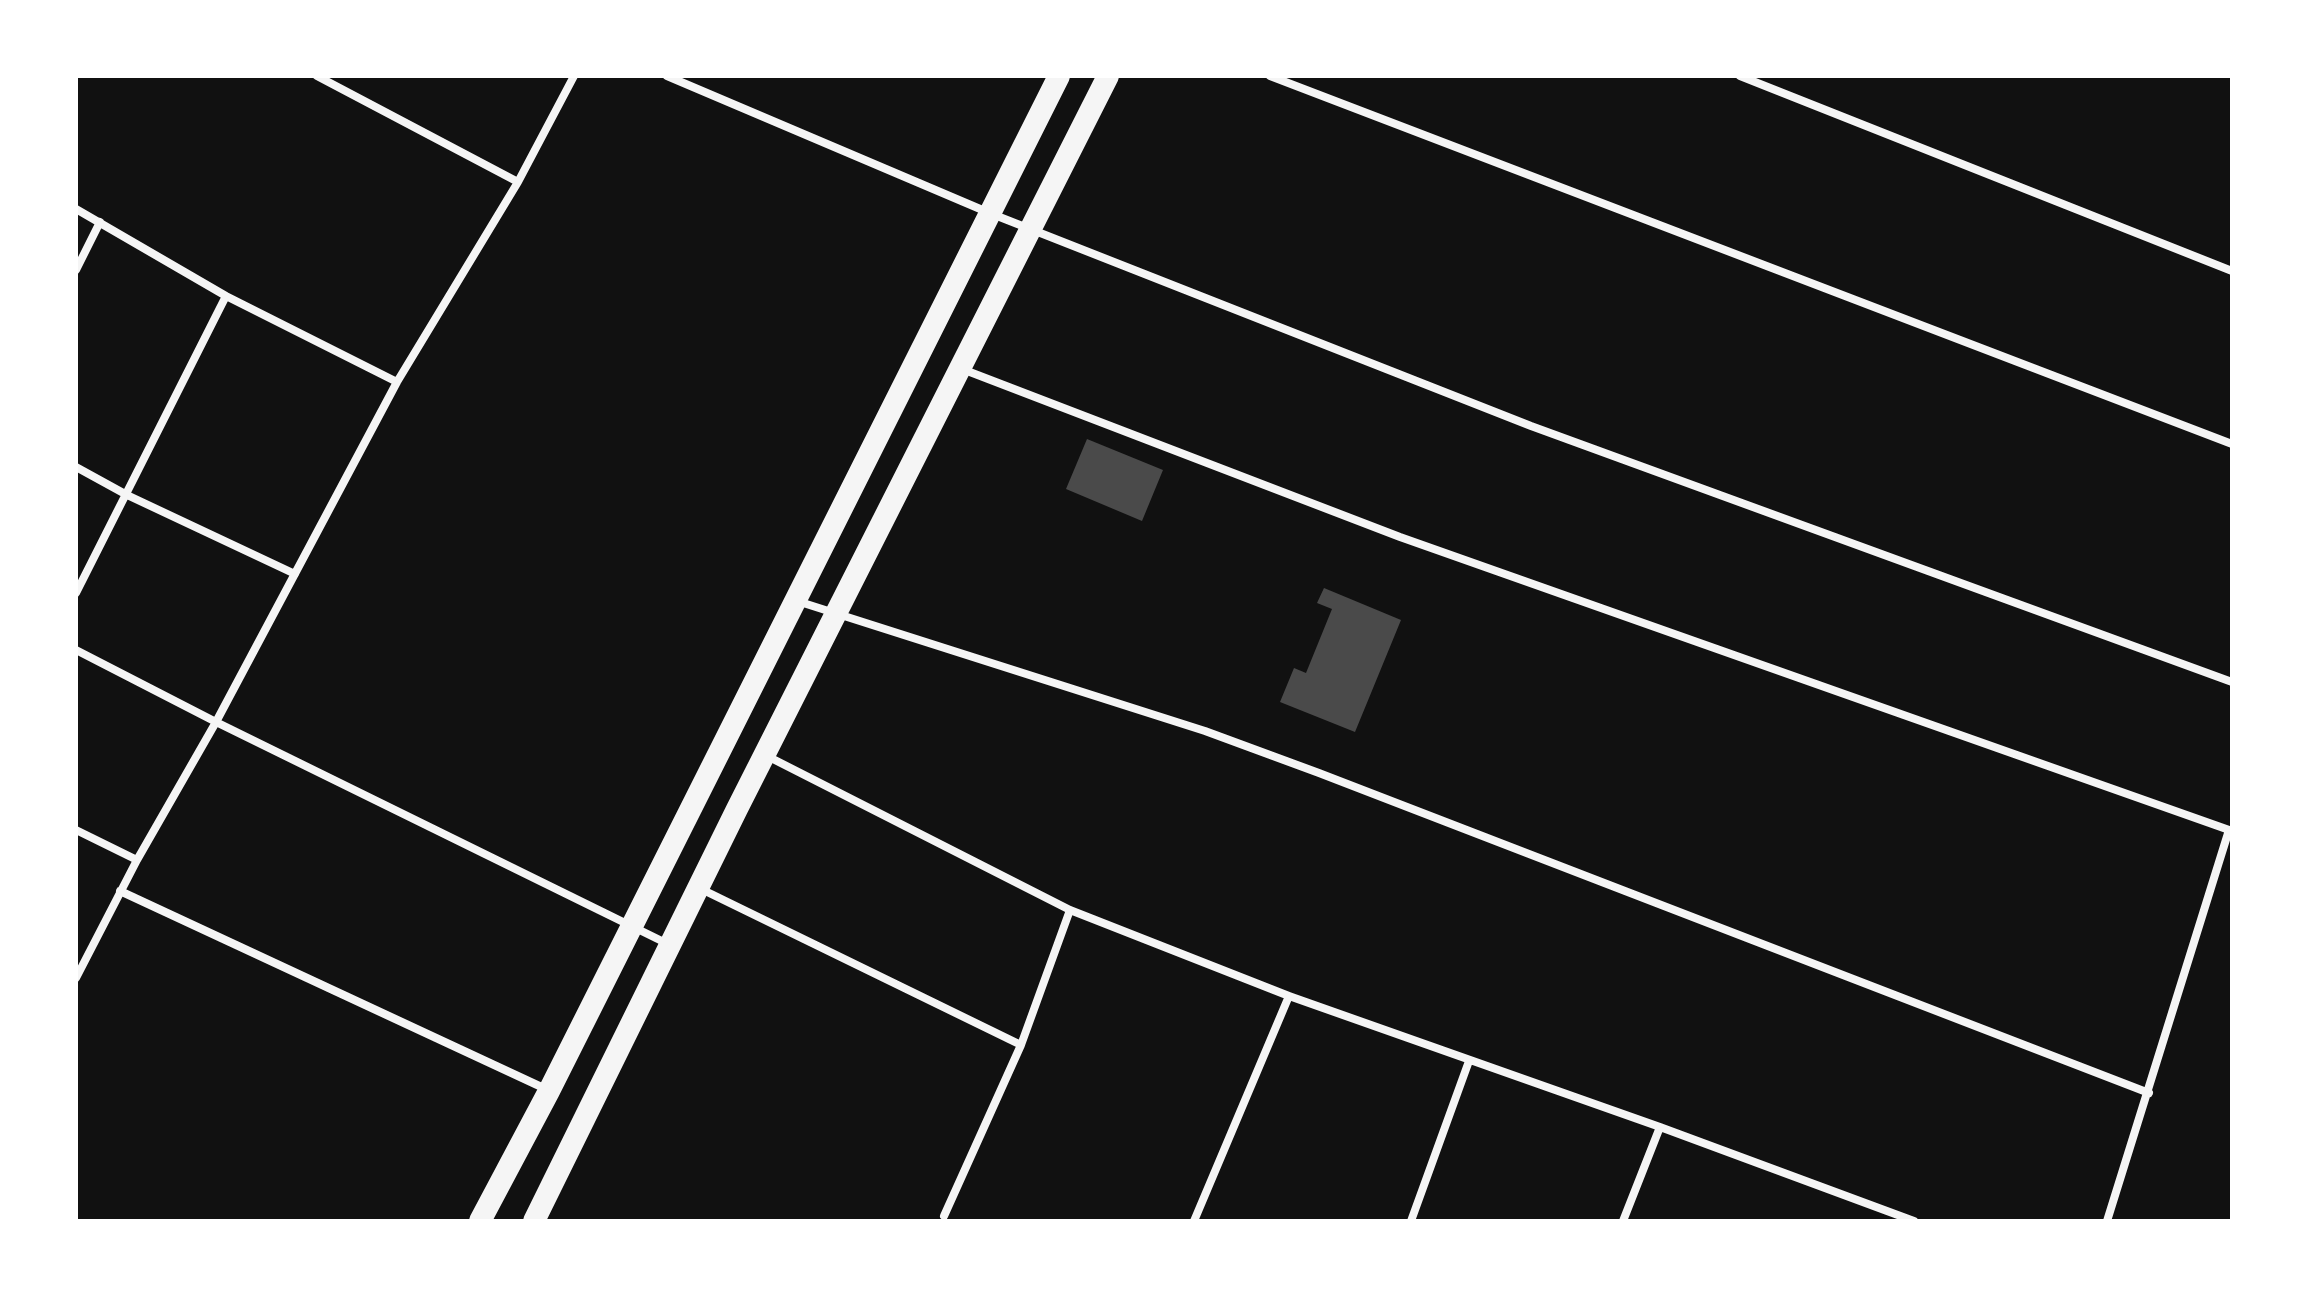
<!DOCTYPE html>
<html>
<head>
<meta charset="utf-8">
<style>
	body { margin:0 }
	#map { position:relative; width:2308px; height:1297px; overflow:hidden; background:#111; font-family:"Fira Sans Condensed",sans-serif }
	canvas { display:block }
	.frame { position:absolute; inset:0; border:78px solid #fff; pointer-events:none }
</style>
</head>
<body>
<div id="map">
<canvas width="2308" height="1297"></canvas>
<div class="frame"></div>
</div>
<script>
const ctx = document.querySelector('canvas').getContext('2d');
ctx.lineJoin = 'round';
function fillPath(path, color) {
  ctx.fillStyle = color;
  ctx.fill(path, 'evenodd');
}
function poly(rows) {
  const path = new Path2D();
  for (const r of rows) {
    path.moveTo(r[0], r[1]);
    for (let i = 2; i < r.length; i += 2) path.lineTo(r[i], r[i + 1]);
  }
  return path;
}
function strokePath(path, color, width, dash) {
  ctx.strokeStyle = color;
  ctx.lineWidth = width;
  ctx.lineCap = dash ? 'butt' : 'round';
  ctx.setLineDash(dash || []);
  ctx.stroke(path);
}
const building = poly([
	[1087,439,1163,470,1142,521,1066,489],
	[1324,588,1401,620,1355,732,1280,702,1294,668,1306,673,1332,609,1317,603]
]);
const minor = poly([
	[317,76,518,182],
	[667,76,992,214,1531,426,2232,682],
	[1270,76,2232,444],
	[1740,76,2232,271],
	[76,209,226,296,397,382,216,722,137,860,76,978],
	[76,270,100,222],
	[962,369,1400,537,2232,831],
	[397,382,518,182,574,76],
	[76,467,127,495,295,574],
	[76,593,226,296],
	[797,601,1205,731,1319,773,2149,1093],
	[76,650,216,722,670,945],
	[767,756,1070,910,1289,996,1660,1127,1914,1221],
	[76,830,137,860],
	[701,889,1021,1045],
	[120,891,548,1090],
	[944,1216,1021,1045,1070,910],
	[1194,1221,1289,996],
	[1411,1221,1469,1061],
	[1623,1221,1660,1127],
	[2107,1221,2229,830]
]);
const trunk = poly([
	[480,1221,549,1091,1059,76],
	[534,1221,737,809,1108,76]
]);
fillPath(building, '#4a4a4a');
strokePath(minor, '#f5f5f5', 8);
strokePath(trunk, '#f5f5f5', 22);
</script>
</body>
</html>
